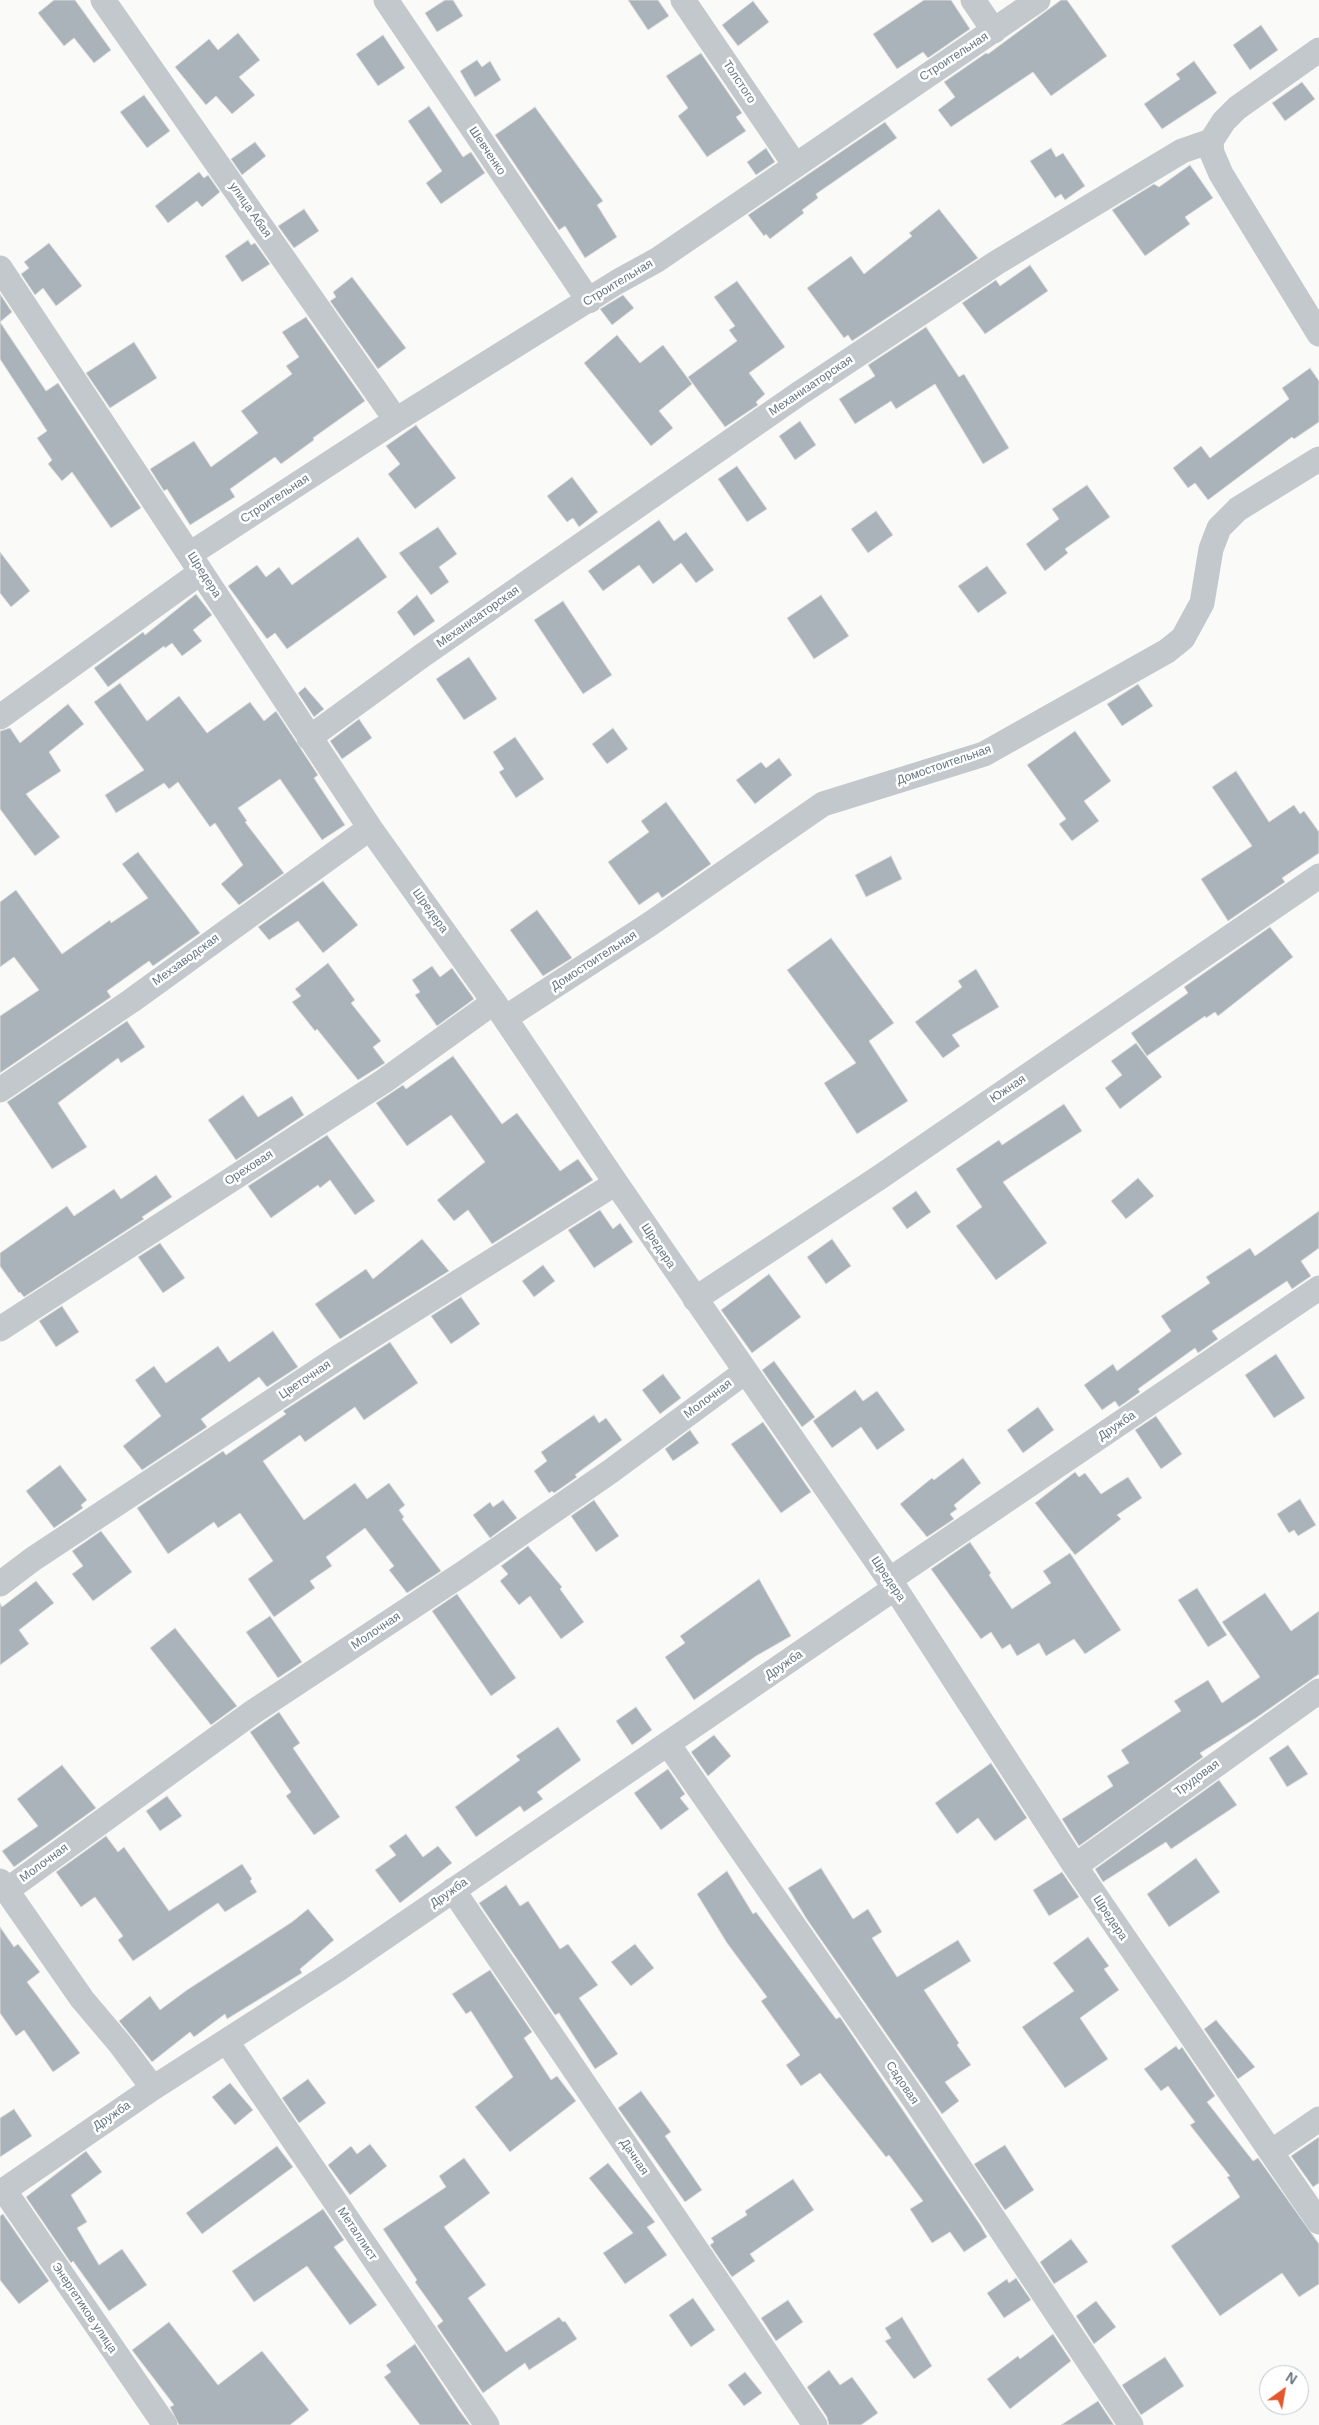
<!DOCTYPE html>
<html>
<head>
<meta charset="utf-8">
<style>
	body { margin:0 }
	#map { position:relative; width:1319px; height:2425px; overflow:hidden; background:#fafaf8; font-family:Arial,sans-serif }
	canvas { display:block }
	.north { position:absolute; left:1259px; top:2365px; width:50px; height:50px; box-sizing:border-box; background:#fff; border:1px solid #c1c8cd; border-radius:50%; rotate:32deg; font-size:14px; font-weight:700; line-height:20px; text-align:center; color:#657683 }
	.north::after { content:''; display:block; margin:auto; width:18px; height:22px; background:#e4572e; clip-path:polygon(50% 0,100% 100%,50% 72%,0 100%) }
</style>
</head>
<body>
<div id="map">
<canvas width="1319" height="2425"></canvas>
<div class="north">N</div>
</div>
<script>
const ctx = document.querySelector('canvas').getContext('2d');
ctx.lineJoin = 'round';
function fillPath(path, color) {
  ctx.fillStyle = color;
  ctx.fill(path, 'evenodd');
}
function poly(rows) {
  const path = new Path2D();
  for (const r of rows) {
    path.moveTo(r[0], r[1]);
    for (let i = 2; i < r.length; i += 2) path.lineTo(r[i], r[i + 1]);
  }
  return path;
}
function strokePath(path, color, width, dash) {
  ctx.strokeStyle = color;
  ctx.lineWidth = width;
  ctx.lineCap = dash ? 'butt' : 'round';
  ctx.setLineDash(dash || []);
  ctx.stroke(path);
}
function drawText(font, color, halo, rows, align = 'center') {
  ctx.font = font + ' Arial,sans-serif';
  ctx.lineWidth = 5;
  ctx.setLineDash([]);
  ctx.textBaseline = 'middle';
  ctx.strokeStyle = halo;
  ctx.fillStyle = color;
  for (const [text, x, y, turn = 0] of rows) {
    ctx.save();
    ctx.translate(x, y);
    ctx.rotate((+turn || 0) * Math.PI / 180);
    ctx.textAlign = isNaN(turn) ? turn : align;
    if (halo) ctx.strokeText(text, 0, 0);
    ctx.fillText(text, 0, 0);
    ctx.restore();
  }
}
const building = poly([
	[54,0,75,0,111,50,94,63,74,38,64,46,38,13,54,0],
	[445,0,453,0,463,16,437,32,425,13,445,0],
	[628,0,658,0,669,16,648,30,628,0],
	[924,0,951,0,970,29,928,58,923,52,897,69,873,34,924,0],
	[1061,0,1067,0,1107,56,1051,96,1033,72,951,127,938,110,955,97,944,82,986,53,988,54,1061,0],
	[753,1,769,22,738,46,722,25,753,1],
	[1261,25,1278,50,1250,70,1233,45,1261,25],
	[238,33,260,60,239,77,255,95,232,114,216,96,206,105,175,67,209,39,218,50,238,33],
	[383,35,405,68,378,86,356,54,383,35],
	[701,53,742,113,736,117,746,131,707,157,678,116,688,108,666,76,701,53],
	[477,60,482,67,490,61,501,80,475,97,460,71,477,60],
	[1194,61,1217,93,1162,129,1144,104,1180,79,1176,74,1194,61],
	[1302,82,1315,99,1285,121,1272,103,1302,82],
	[144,95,170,131,147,148,120,112,144,95],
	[429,106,463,157,471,152,485,173,441,204,426,183,442,171,408,121,429,106],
	[535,107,603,201,597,205,617,237,585,258,565,226,559,230,495,135,535,107],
	[885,122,897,138,816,194,818,198,802,210,804,213,770,239,766,234,764,236,748,215,885,122],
	[255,142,266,156,242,175,231,159,255,142],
	[766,148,775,162,756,175,747,162,766,148],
	[1051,148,1056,157,1063,153,1085,186,1065,200,1061,194,1055,198,1030,161,1051,148],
	[1190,165,1213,198,1185,217,1190,224,1145,256,1112,210,1154,184,1159,187,1190,165],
	[199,172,204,178,208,175,220,192,202,207,197,201,168,223,155,206,199,172],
	[304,209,319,231,294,248,278,226,304,209],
	[939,209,978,258,852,341,848,335,844,338,807,288,851,256,864,274,912,236,909,233,939,209],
	[248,240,251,245,255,243,270,264,242,282,225,256,248,240],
	[49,243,82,286,56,306,43,288,35,295,21,274,29,268,24,262,49,243],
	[1030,265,1048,291,985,334,962,303,996,280,1000,286,1030,265],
	[352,277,406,348,378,369,330,301,336,297,333,292,352,277],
	[737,281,785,347,749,373,765,394,756,402,758,405,725,427,688,377,737,341,729,330,735,326,714,297,737,281],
	[0,294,12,312,0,322,0,294],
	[623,295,634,308,612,325,600,309,623,295],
	[306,317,365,401,313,438,314,440,281,464,275,457,230,489,235,497,190,525,167,489,164,491,150,469,194,441,211,467,258,433,241,411,292,374,286,366,299,357,282,332,306,317],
	[0,322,46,391,58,383,141,508,111,528,72,472,62,481,48,464,52,460,37,438,47,431,0,359,0,322],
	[926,327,959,377,964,374,1009,448,983,464,935,384,896,409,891,401,855,424,839,399,875,376,868,365,926,327],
	[617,335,640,363,663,345,692,384,659,411,673,428,651,446,584,363,617,335],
	[134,342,157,378,110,408,86,373,134,342],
	[1310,368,1319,381,1319,422,1294,439,1292,437,1208,500,1195,483,1188,488,1173,468,1201,446,1210,458,1289,399,1282,388,1310,368],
	[800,421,816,445,795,460,779,436,800,421],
	[416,425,456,478,415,509,388,474,400,464,386,446,416,425],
	[737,466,767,509,747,522,718,479,737,466],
	[572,477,598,512,579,527,573,518,567,522,547,496,572,477],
	[1087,485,1110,517,1065,549,1068,553,1045,571,1026,544,1059,519,1052,509,1087,485],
	[876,511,893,535,868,553,851,529,876,511],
	[659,520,674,541,686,532,714,570,696,583,681,563,653,584,639,565,603,591,588,571,659,520],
	[438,527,457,554,439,567,449,582,431,595,399,553,438,527],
	[358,537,387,577,287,649,275,633,267,639,228,586,257,565,266,577,279,567,292,585,358,537],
	[0,552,30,591,11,607,0,593,0,552],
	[987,566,1007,593,978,613,958,586,987,566],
	[196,594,212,615,193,630,202,641,182,656,172,643,165,648,164,646,108,687,94,668,143,632,145,635,196,594],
	[417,595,435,621,414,636,397,612,417,595],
	[821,595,849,636,814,659,787,618,821,595],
	[563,601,612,675,583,694,534,620,563,601],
	[469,657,497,699,464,720,436,679,469,657],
	[120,683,147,721,179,696,207,733,250,702,264,721,276,711,318,775,314,778,345,825,322,840,280,779,238,808,247,821,245,822,284,873,239,905,221,884,243,865,215,823,210,827,178,782,169,789,164,783,116,813,105,795,144,770,94,702,120,683],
	[1138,684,1153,706,1122,726,1107,704,1138,684],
	[305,687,324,709,314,717,298,693,305,687],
	[68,704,84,724,49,752,61,771,26,794,60,837,35,856,0,809,0,731,10,728,20,743,68,704],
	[359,719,372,738,342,759,330,741,359,719],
	[613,728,628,749,607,764,592,744,613,728],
	[1075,731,1111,781,1084,801,1099,821,1072,841,1059,824,1066,819,1027,765,1075,731],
	[515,737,544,779,516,798,499,772,504,769,493,752,515,737],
	[779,758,792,775,755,804,736,780,761,762,766,768,779,758],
	[1236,771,1269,822,1294,805,1300,814,1304,811,1319,832,1319,853,1282,878,1285,882,1228,921,1201,879,1252,846,1212,787,1236,771],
	[666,802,711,864,662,898,658,892,639,905,608,862,649,832,641,821,666,802],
	[138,852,200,933,153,966,149,961,107,991,111,997,0,1073,0,1016,39,990,14,957,0,967,0,902,16,890,62,954,110,920,111,923,148,898,122,864,138,852],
	[891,856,902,879,866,897,855,875,891,856],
	[323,881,358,925,323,953,298,921,269,940,258,927,323,881],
	[537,910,572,958,543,976,510,930,537,910],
	[1270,927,1293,957,1218,1016,1215,1012,1206,1018,1205,1016,1147,1056,1131,1033,1188,993,1184,987,1270,927],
	[831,938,894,1023,869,1041,908,1101,857,1134,824,1083,856,1063,787,970,831,938],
	[328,963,355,1000,351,1003,381,1041,373,1047,385,1063,358,1080,317,1029,315,1031,292,1002,301,996,295,989,328,963],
	[432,966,440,977,452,968,474,999,437,1026,415,995,420,992,412,980,432,966],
	[976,969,999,1007,952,1035,960,1046,943,1058,915,1022,962,987,958,981,976,969],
	[127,1021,145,1047,121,1063,118,1058,58,1103,87,1147,52,1169,7,1102,127,1021],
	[1136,1043,1162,1077,1120,1109,1105,1088,1122,1075,1111,1061,1136,1043],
	[453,1056,502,1124,517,1113,560,1171,578,1159,593,1180,492,1244,468,1210,454,1221,437,1200,485,1162,451,1115,407,1146,376,1103,403,1085,406,1089,453,1056],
	[243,1095,258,1117,292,1096,304,1115,236,1160,208,1120,243,1095],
	[1064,1104,1082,1131,1003,1182,1047,1243,996,1280,956,1226,982,1207,956,1169,999,1140,1002,1145,1064,1104],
	[327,1135,375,1201,355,1215,330,1180,320,1188,318,1185,271,1218,248,1186,327,1135],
	[156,1175,172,1197,142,1217,144,1219,24,1297,20,1292,19,1293,0,1266,0,1253,67,1206,74,1216,114,1189,121,1199,156,1175],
	[1138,1178,1154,1196,1126,1219,1111,1201,1138,1178],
	[916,1191,931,1212,907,1229,892,1208,916,1191],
	[600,1210,613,1229,620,1223,633,1242,594,1268,568,1230,600,1210],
	[1319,1211,1319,1248,1301,1261,1311,1276,1292,1289,1287,1281,1212,1331,1218,1339,1198,1353,1195,1348,1138,1389,1140,1392,1119,1407,1115,1401,1102,1410,1084,1385,1113,1364,1117,1371,1171,1331,1161,1316,1210,1283,1206,1277,1250,1248,1255,1256,1319,1211],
	[422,1239,449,1271,340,1339,315,1304,366,1269,373,1279,422,1239],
	[832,1239,851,1266,826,1284,807,1257,832,1239],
	[160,1243,185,1278,163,1293,138,1257,160,1243],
	[543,1265,555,1281,534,1297,522,1281,543,1265],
	[769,1274,801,1317,752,1353,721,1310,769,1274],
	[461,1297,480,1324,451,1344,431,1316,461,1297],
	[62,1306,79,1332,56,1347,39,1321,62,1306],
	[273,1331,298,1367,267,1387,259,1377,201,1419,207,1427,142,1470,123,1446,161,1416,135,1380,154,1366,166,1383,218,1346,229,1362,273,1331],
	[390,1342,418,1383,364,1420,355,1407,305,1442,300,1435,263,1461,304,1520,355,1483,367,1499,389,1483,405,1505,399,1510,404,1517,402,1519,441,1571,407,1593,389,1570,394,1566,365,1528,326,1557,332,1566,310,1581,315,1588,274,1617,248,1579,273,1561,240,1513,218,1528,214,1522,168,1554,137,1508,223,1451,226,1455,286,1414,283,1411,390,1342],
	[1276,1354,1305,1398,1274,1418,1245,1375,1276,1354],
	[774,1361,815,1417,802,1427,762,1370,774,1361],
	[663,1374,681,1398,660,1414,642,1390,663,1374],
	[855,1390,863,1401,877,1391,905,1430,877,1450,861,1427,832,1448,813,1421,855,1390],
	[1038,1407,1054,1430,1023,1453,1007,1430,1038,1407],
	[594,1415,599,1423,606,1418,622,1440,575,1475,577,1477,554,1493,552,1491,549,1493,534,1471,547,1461,541,1452,594,1415],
	[1156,1416,1182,1454,1161,1469,1135,1430,1156,1416],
	[763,1422,811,1492,781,1513,731,1444,763,1422],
	[690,1430,699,1443,673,1461,665,1449,690,1430],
	[963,1458,981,1483,954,1505,957,1509,950,1514,954,1519,927,1537,900,1504,932,1478,934,1480,963,1458],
	[60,1465,87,1500,81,1505,83,1508,54,1528,26,1491,60,1465],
	[1075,1472,1079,1477,1085,1473,1101,1494,1128,1477,1142,1498,1117,1515,1121,1519,1075,1555,1035,1503,1075,1472],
	[1300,1499,1316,1525,1298,1536,1294,1530,1289,1533,1277,1514,1300,1499],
	[503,1500,517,1518,490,1538,473,1515,490,1502,493,1507,503,1500],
	[594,1500,619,1536,596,1552,571,1516,594,1500],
	[101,1531,132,1572,93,1601,72,1574,83,1566,72,1551,101,1531],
	[970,1542,991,1573,989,1575,1012,1609,1051,1583,1043,1571,1070,1553,1121,1630,1085,1654,1074,1639,1046,1656,1039,1643,1017,1656,1010,1644,1002,1649,991,1632,981,1639,931,1569,970,1542],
	[528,1546,562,1587,560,1589,584,1622,561,1639,530,1596,519,1605,500,1581,508,1574,501,1566,528,1546],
	[759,1579,791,1636,756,1656,694,1700,665,1657,685,1643,680,1636,759,1579],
	[36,1581,54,1603,19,1630,29,1644,0,1665,0,1603,2,1607,36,1581],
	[1197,1588,1227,1635,1208,1647,1178,1600,1197,1588],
	[1265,1593,1291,1631,1319,1611,1319,1674,1256,1718,1200,1753,1203,1757,1079,1846,1062,1819,1113,1786,1107,1776,1129,1763,1121,1750,1181,1711,1174,1701,1208,1680,1222,1703,1260,1677,1222,1622,1265,1593],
	[457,1594,516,1678,491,1696,432,1611,457,1594],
	[270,1616,302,1662,278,1678,246,1632,270,1616],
	[175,1628,237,1706,211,1725,150,1648,175,1628],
	[636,1707,652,1730,632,1745,616,1721,636,1707],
	[279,1712,300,1743,293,1748,340,1817,314,1835,286,1796,291,1792,250,1732,279,1712],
	[558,1727,581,1760,537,1792,543,1799,524,1812,520,1806,476,1837,455,1807,520,1760,516,1756,558,1727],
	[714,1735,731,1756,708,1776,691,1752,714,1735],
	[1288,1745,1308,1774,1287,1787,1269,1758,1288,1745],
	[991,1763,1027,1818,995,1841,978,1818,957,1834,935,1803,991,1763],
	[62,1765,96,1808,14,1867,2,1851,38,1826,17,1799,62,1765],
	[668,1769,685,1794,680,1798,689,1809,661,1830,634,1793,668,1769],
	[1219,1780,1237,1805,1171,1849,1166,1842,1103,1882,1095,1869,1219,1780],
	[167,1796,182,1816,160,1831,146,1811,167,1796],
	[406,1834,423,1857,438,1846,452,1863,400,1903,375,1870,396,1855,389,1846,406,1834],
	[106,1836,118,1852,124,1847,169,1911,242,1864,252,1879,250,1881,257,1892,225,1912,218,1903,133,1961,118,1940,123,1936,95,1897,81,1907,56,1872,106,1836],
	[1196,1858,1220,1892,1169,1927,1147,1894,1196,1858],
	[821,1868,853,1919,868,1909,882,1932,872,1938,897,1977,958,1940,971,1961,924,1990,959,2043,957,2045,971,2065,945,2082,959,2101,942,2114,806,1918,788,1888,821,1868],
	[727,1871,753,1914,756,1912,836,2019,840,2017,981,2226,987,2237,964,2252,950,2232,932,2243,910,2209,923,2201,889,2155,886,2157,820,2073,801,2086,786,2065,800,2055,761,2001,767,1997,727,1943,697,1894,727,1871],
	[1062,1872,1079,1897,1049,1916,1033,1890,1062,1872],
	[506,1885,520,1906,528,1901,560,1949,568,1944,598,1985,579,1998,618,2054,595,2069,559,2013,555,2015,479,1903,506,1885],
	[308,1909,334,1940,300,1969,302,1973,227,2019,225,2014,194,2037,190,2032,152,2062,119,2021,150,1996,160,2010,187,1990,292,1922,308,1909],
	[0,1927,14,1947,18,1944,40,1972,27,1982,80,2053,53,2072,24,2030,16,2036,0,2013,0,1927],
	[1088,1937,1109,1966,1104,1969,1119,1990,1080,2018,1108,2059,1065,2088,1022,2027,1074,1991,1053,1963,1088,1937],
	[635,1944,654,1968,631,1986,611,1962,635,1944],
	[490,1970,532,2032,524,2038,551,2080,557,2076,576,2101,510,2152,475,2107,513,2077,471,2011,466,2014,452,1994,490,1970],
	[1216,2020,1255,2067,1238,2079,1204,2029,1216,2020],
	[1176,2046,1179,2050,1182,2047,1215,2096,1207,2102,1253,2161,1258,2158,1319,2244,1319,2284,1299,2297,1282,2273,1220,2316,1171,2246,1240,2197,1227,2177,1230,2176,1190,2125,1195,2122,1168,2086,1161,2091,1144,2069,1176,2046],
	[308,2079,326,2103,299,2123,282,2098,308,2079],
	[230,2083,253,2110,235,2125,212,2097,230,2083],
	[641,2091,671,2132,665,2136,702,2190,685,2202,618,2108,641,2091],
	[14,2109,32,2136,0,2157,0,2118,14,2109],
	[1319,2137,1319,2183,1313,2187,1291,2156,1319,2137],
	[370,2144,387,2166,350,2195,328,2165,351,2146,357,2154,370,2144],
	[1005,2145,1034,2190,1005,2210,974,2164,1005,2145],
	[277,2146,293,2167,202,2234,186,2213,277,2146],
	[86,2151,102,2172,71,2195,87,2222,77,2228,99,2265,122,2249,147,2285,109,2311,73,2261,71,2263,26,2197,86,2151],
	[464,2158,490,2193,444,2227,486,2285,468,2298,506,2352,559,2317,563,2322,565,2321,577,2339,529,2370,525,2363,483,2393,437,2326,443,2321,415,2282,417,2280,383,2229,446,2187,439,2176,464,2158],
	[608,2163,655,2222,647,2227,667,2255,625,2284,603,2253,633,2233,589,2178,608,2163],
	[793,2179,814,2210,750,2254,755,2261,732,2277,710,2245,714,2242,711,2238,747,2215,745,2211,793,2179],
	[323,2209,344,2240,334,2247,377,2305,350,2325,307,2266,254,2302,232,2271,323,2209],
	[3,2214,49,2281,19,2304,0,2280,0,2216,3,2214],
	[1071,2239,1088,2262,1054,2284,1040,2262,1071,2239],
	[1016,2278,1031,2300,1004,2318,987,2293,1007,2279,1009,2283,1016,2278],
	[693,2298,715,2330,691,2347,669,2315,693,2298],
	[788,2300,803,2322,776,2341,761,2318,788,2300],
	[1096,2301,1116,2327,1094,2344,1076,2316,1096,2301],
	[902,2317,932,2366,914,2379,885,2341,891,2338,885,2328,902,2317],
	[169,2322,218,2385,262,2351,309,2410,290,2425,179,2425,170,2407,174,2405,132,2350,169,2322],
	[1053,2334,1071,2361,1010,2409,987,2379,1018,2356,1020,2359,1053,2334],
	[415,2344,459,2410,470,2425,420,2425,384,2377,391,2372,386,2365,415,2344],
	[1165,2357,1184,2386,1141,2415,1122,2385,1165,2357],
	[829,2370,840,2385,852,2377,878,2413,861,2425,829,2425,827,2417,807,2387,829,2370],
	[745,2372,762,2393,744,2406,728,2385,745,2372],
	[1098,2401,1114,2425,1061,2425,1098,2401]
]);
const minor = poly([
	[103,0,396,420],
	[386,0,589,301],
	[683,0,795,165],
	[973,0,994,31],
	[1211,141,1212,153,1221,174,1319,334],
	[0,268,370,828,494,1002,616,1183,895,1588,1075,1866,1319,2222],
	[190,554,396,420,617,282,657,260,1038,0],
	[0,717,201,572],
	[309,738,423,655,797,395,996,263,1182,151,1211,141,1224,121,1237,108,1319,50],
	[505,1018,650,924,823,804,984,754,1167,651,1183,638,1202,603,1211,549,1219,528,1238,509,1319,459],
	[0,1090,131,1001,370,828],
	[695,1299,880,1177,1319,876],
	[0,1329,384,1081,494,1002],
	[889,1580,1319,1288],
	[0,1584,33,1559,342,1355,616,1183],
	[668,1744,914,2099,1131,2425],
	[1075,1866,1319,1691],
	[0,1881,82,1999,120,2044,153,2088],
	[7,1890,253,1712,465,1572,611,1471,745,1372],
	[453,1890,815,2425],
	[227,2042,487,2425],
	[1271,2152,1319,2119],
	[4,2190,165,2425],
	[0,2193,153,2088,337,1970,895,1588]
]);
const streetNames = [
	["Строительная",954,57,-33],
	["Толстого",739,82,56],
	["Шевченко",487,151,56],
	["улица Абая",250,210,55],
	["Строительная",618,283,-31],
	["Механизаторская",811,386,-34],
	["Строительная",275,499,-33],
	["Шредера",204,575,57],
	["Механизаторская",478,617,-35],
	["Домостоительная",944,765,-19],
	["Шредера",430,911,54],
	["Мехзаводская",186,960,-36],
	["Домостоительная",594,961,-33],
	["Южная",1008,1089,-34],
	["Ореховая",249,1168,-33],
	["Шредера",658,1246,56],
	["Цветочная",305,1380,-34],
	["Молочная",708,1399,-37],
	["Дружба",1117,1426,-34],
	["Шредера",888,1579,56],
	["Молочная",376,1631,-34],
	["Дружба",784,1665,-34],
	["Трудовая",1197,1778,-36],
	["Молочная",44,1863,-36],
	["Дружба",449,1893,-35],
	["Шредера",1110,1918,56],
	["Садовая",902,2083,56],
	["Дружба",112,2116,-34],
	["Дачная",634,2157,56],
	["Металлист",357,2234,56],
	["Энергетиков улица",84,2308,56]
];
fillPath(building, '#aab3b9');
strokePath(building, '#dcdcda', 1);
strokePath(minor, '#c3c8cc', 25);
drawText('12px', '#657683', '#fff', streetNames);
</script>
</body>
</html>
